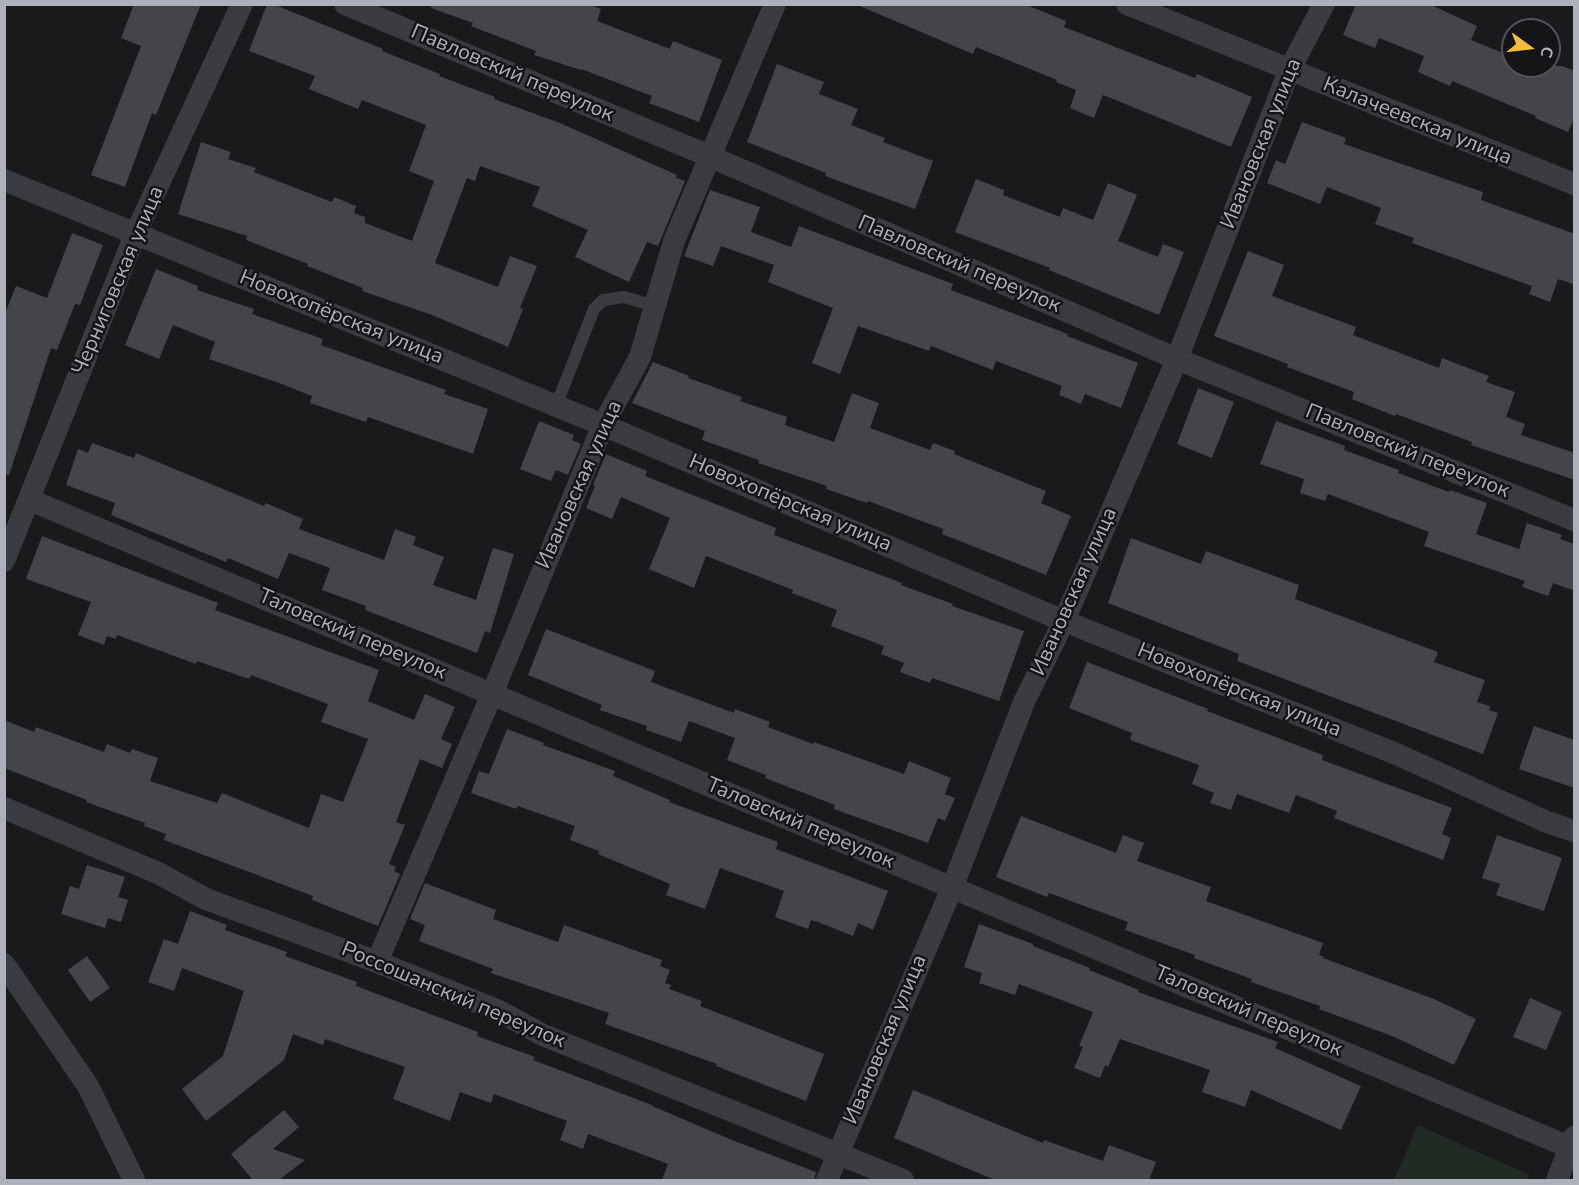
<!DOCTYPE html>
<html>
<head>
<meta charset="utf-8">
<style>
	body { margin:0 }
	#map { position:relative; width:1579px; height:1185px; overflow:hidden; background:#1a1a1c; font-family:"Nunito Sans",sans-serif }
	canvas { display:block }
	.frame { position:absolute; inset:0; border:6px solid #adb1bc; pointer-events:none }
	.north { position:absolute; left:1501px; top:18px; width:60px; height:60px; box-sizing:border-box; background:#151517; border:2px solid #525359; border-radius:50%; rotate:105deg; font-size:16px; font-weight:700; line-height:24px; text-align:center; color:#adb1bc }
	.north::after { content:''; display:block; margin:auto; width:21px; height:27px; background:#f2bd3c; clip-path:polygon(50% 0,100% 100%,50% 72%,0 100%) }
</style>
</head>
<body>
<div id="map">
<canvas width="1579" height="1185"></canvas>
<div class="frame"></div>
<div class="north">С</div>
</div>
<script>
const ctx = document.querySelector('canvas').getContext('2d');
ctx.lineJoin = 'round';
function fillPath(path, color) {
  ctx.fillStyle = color;
  ctx.fill(path, 'evenodd');
}
function poly(rows) {
  const path = new Path2D();
  for (const r of rows) {
    path.moveTo(r[0], r[1]);
    for (let i = 2; i < r.length; i += 2) path.lineTo(r[i], r[i + 1]);
  }
  return path;
}
function strokePath(path, color, width, dash) {
  ctx.strokeStyle = color;
  ctx.lineWidth = width;
  ctx.lineCap = dash ? 'butt' : 'round';
  ctx.setLineDash(dash || []);
  ctx.stroke(path);
}
function drawText(font, color, halo, rows, align = 'center') {
  ctx.font = font + ' "Nunito Sans",sans-serif';
  ctx.lineWidth = 5;
  ctx.setLineDash([]);
  ctx.textBaseline = 'middle';
  ctx.strokeStyle = halo;
  ctx.fillStyle = color;
  for (const [text, x, y, turn = 0] of rows) {
    ctx.save();
    ctx.translate(x, y);
    ctx.rotate((+turn || 0) * Math.PI / 180);
    ctx.textAlign = isNaN(turn) ? turn : align;
    if (halo) ctx.strokeText(text, 0, 0);
    ctx.fillText(text, 0, 0);
    ctx.restore();
  }
}
const green = poly([
	[1418,1125,1529,1175,1527,1180,1394,1180]
]);
const building = poly([
	[134,4,201,4,156,115,152,113,125,187,91,175,141,46,121,38],
	[267,4,273,4,300,15,383,49,382,51,440,74,439,76,495,97,494,99,560,123,677,175,676,178,685,181,658,246,647,242,629,282,575,257,588,230,532,206,540,187,480,166,475,181,467,178,435,263,498,287,510,256,537,266,520,308,523,309,508,347,432,315,362,291,363,288,307,266,308,264,246,240,247,236,178,214,201,142,231,152,228,159,256,168,254,172,332,202,334,197,356,206,354,213,365,217,365,223,412,241,434,181,409,171,426,125,362,100,358,109,309,89,315,76,249,51],
	[431,4,588,4,601,9,597,21,670,49,673,41,722,60,699,122,649,103,652,96,581,69,581,70,534,55,536,51,471,26,473,23,431,8],
	[855,4,1024,4,1066,21,1064,27,1195,78,1197,74,1252,97,1231,147,1103,95,1094,118,1070,108,1076,90,1056,82,1057,80,976,47,973,54],
	[1356,4,1429,4,1477,26,1471,40,1513,57,1513,66,1562,66,1575,71,1575,116,1568,132,1535,118,1536,116,1452,81,1450,86,1418,72,1424,56,1379,38,1375,48,1343,35],
	[777,64,824,82,819,94,858,109,851,125,885,138,883,142,933,161,915,209,825,176,826,173,747,142],
	[1302,122,1346,138,1344,144,1483,192,1481,200,1575,234,1575,285,1558,279,1550,302,1529,294,1532,286,1412,243,1414,238,1375,224,1381,208,1327,187,1320,204,1267,183,1276,160,1285,164],
	[976,179,1004,190,1003,195,1060,217,1063,208,1093,220,1108,183,1137,195,1118,241,1158,257,1163,244,1184,252,1159,315,1049,270,1050,268,955,232],
	[710,190,760,207,751,232,791,247,799,226,953,284,951,290,1068,334,1067,336,1138,363,1121,408,1085,394,1081,404,1059,395,1062,386,996,361,993,370,931,346,929,351,858,326,840,374,812,363,833,308,768,282,774,265,721,246,713,266,684,256],
	[72,233,103,245,80,305,75,304,57,350,51,348,9,475,4,474,4,316,16,286,47,298],
	[1248,251,1284,265,1272,296,1356,327,1353,335,1439,368,1442,358,1489,376,1486,382,1515,392,1506,417,1525,424,1521,435,1575,453,1575,480,1471,445,1472,442,1396,414,1395,416,1352,399,1354,392,1287,367,1288,364,1214,336],
	[156,269,198,286,197,290,254,309,252,314,323,339,321,345,446,390,444,394,488,409,473,454,368,417,366,422,310,403,312,396,279,383,209,359,215,342,173,325,159,359,125,345],
	[653,362,689,376,688,378,742,397,740,401,787,417,785,425,834,442,852,393,879,403,870,428,930,450,933,443,955,451,954,454,1046,491,1041,503,1071,516,1046,575,942,534,943,529,868,501,867,503,826,489,827,486,758,463,759,460,702,440,705,431,632,403],
	[1198,388,1234,402,1212,458,1177,444],
	[539,421,574,435,572,440,581,444,568,475,556,470,551,481,520,469],
	[1276,421,1345,446,1344,450,1399,470,1398,473,1449,492,1450,490,1487,503,1476,534,1519,549,1527,523,1562,535,1560,539,1575,544,1575,591,1553,583,1548,596,1522,587,1525,581,1424,546,1429,532,1328,494,1325,501,1300,493,1304,479,1260,464],
	[92,443,134,458,136,453,264,506,266,503,303,519,299,529,384,560,395,529,416,537,413,545,444,557,433,585,476,600,493,548,514,554,490,633,485,631,477,653,365,610,366,606,322,590,330,568,289,553,278,579,228,558,226,562,111,515,115,503,66,485,78,449,88,453],
	[606,454,647,471,645,476,776,528,774,535,902,583,901,585,953,604,952,606,1024,631,999,701,932,678,930,683,900,672,904,663,881,654,884,646,831,626,837,610,792,593,793,590,706,556,694,588,649,569,670,518,621,497,612,519,586,508,595,486,593,485],
	[42,536,218,603,215,610,379,670,368,701,414,720,425,694,455,707,441,739,452,744,442,768,420,759,396,822,405,825,389,864,396,867,394,871,400,874,378,926,312,900,313,896,164,840,166,834,144,826,145,823,86,802,87,800,4,768,4,720,34,732,36,727,104,752,107,744,130,753,132,749,158,758,150,781,217,803,222,793,309,828,321,794,343,802,368,739,321,722,328,704,251,675,249,679,197,661,196,664,117,635,116,639,107,636,104,645,78,635,91,602,26,579],
	[1131,538,1201,564,1206,551,1299,585,1295,599,1438,652,1434,662,1485,680,1477,702,1490,706,1489,710,1498,713,1483,754,1237,661,1239,654,1108,603],
	[546,629,655,671,651,682,734,713,735,709,770,722,768,727,813,744,814,742,904,774,909,761,951,778,945,794,955,798,945,821,938,818,928,843,834,809,835,805,765,778,766,775,727,760,735,738,689,721,681,742,646,730,647,726,600,710,602,705,528,675],
	[1087,662,1208,709,1207,711,1323,755,1322,760,1452,808,1442,834,1451,838,1443,860,1334,818,1337,811,1296,795,1289,813,1237,794,1231,810,1210,803,1214,793,1192,784,1199,765,1130,740,1132,733,1069,708],
	[1534,726,1575,740,1575,788,1519,769],
	[507,729,544,743,543,745,615,771,613,776,670,800,669,802,778,842,776,849,888,891,873,930,858,923,853,936,818,922,811,920,808,929,775,917,784,891,720,868,705,909,666,895,670,884,598,854,599,851,570,840,575,826,518,806,516,809,471,793,479,771,489,774],
	[1021,816,1116,853,1123,835,1144,843,1137,861,1211,887,1206,901,1323,943,1319,955,1324,957,1323,958,1434,999,1476,1019,1454,1065,1392,1036,1319,1009,1320,1006,1251,982,1252,979,1194,958,1195,955,1125,930,1128,922,1049,893,1047,897,996,877],
	[1497,835,1562,858,1544,911,1496,895,1500,884,1482,878],
	[87,865,125,877,118,897,128,900,121,922,108,918,105,928,61,914,70,886,79,889],
	[425,883,496,910,493,919,558,942,564,925,662,960,660,966,670,970,665,983,671,985,669,989,702,1001,700,1006,824,1054,806,1101,716,1066,717,1064,605,1024,609,1013,491,973,493,969,419,941,425,925,410,919],
	[190,911,227,925,225,930,287,952,285,956,357,982,356,986,478,1032,477,1036,535,1057,533,1060,652,1105,652,1106,732,1140,816,1172,814,1180,662,1180,668,1164,588,1134,583,1149,560,1140,567,1121,494,1094,491,1103,460,1092,450,1121,393,1099,405,1067,325,1039,323,1045,293,1034,284,1060,206,1121,182,1089,223,1056,244,991,182,968,174,991,148,982,164,939,178,944],
	[979,924,1033,944,1033,946,1090,968,1089,970,1139,990,1138,992,1278,1042,1275,1048,1361,1086,1341,1130,1251,1090,1245,1107,1202,1092,1210,1070,1120,1039,1108,1067,1105,1065,1100,1078,1074,1068,1083,1047,1079,1046,1093,1012,1019,984,1015,995,979,983,982,973,964,967],
	[87,956,110,988,90,1002,68,970],
	[1530,998,1562,1012,1546,1050,1513,1037],
	[913,1090,1043,1143,1044,1140,1103,1161,1109,1145,1156,1162,1149,1180,995,1180,894,1138],
	[284,1110,299,1127,273,1149,305,1160,279,1180,253,1180,231,1154]
]);
const service = poly([
	[556,406,594,309,603,300,624,297,655,306]
]);
const minor = poly([
	[345,4,709,156,1177,359,1574,520],
	[1127,4,1574,184],
	[4,180,603,425,1064,621,1394,753,1547,822,1574,831],
	[30,500,1569,1147],
	[4,561,135,235,242,4],
	[4,808,158,873,206,899,377,962,499,1011,543,1035,903,1180],
	[377,962,492,694,603,425,640,357,674,241,775,4],
	[4,964,88,1086,134,1180],
	[827,1180,952,888,1024,702,1064,621,1177,359,1289,71,1324,4],
	[1557,1180,1574,1137]
]);
const streetNames = [
	["Павловский переулок",512,74,23],
	["Калачеевская улица",1417,122,22],
	["Ивановская улица",1262,144,-68],
	["Павловский переулок",959,265,23],
	["Черниговская улица",119,281,-67],
	["Новохопёрская улица",341,318,22],
	["Павловский переулок",1407,452,22],
	["Ивановская улица",580,485,-66],
	["Новохопёрская улица",790,504,23],
	["Ивановская улица",1075,592,-66],
	["Таловский переулок",352,635,23],
	["Новохопёрская улица",1239,691,22],
	["Таловский переулок",800,824,23],
	["Россошанский переулок",453,996,23],
	["Таловский переулок",1248,1012,23],
	["Ивановская улица",886,1040,-67]
];
fillPath(green, '#222b23');
fillPath(building, '#444549');
strokePath(service, '#3b3c41', 12);
strokePath(minor, '#3b3c41', 22);
drawText('21px', '#adb1bc', '#151517', streetNames);
</script>
</body>
</html>
